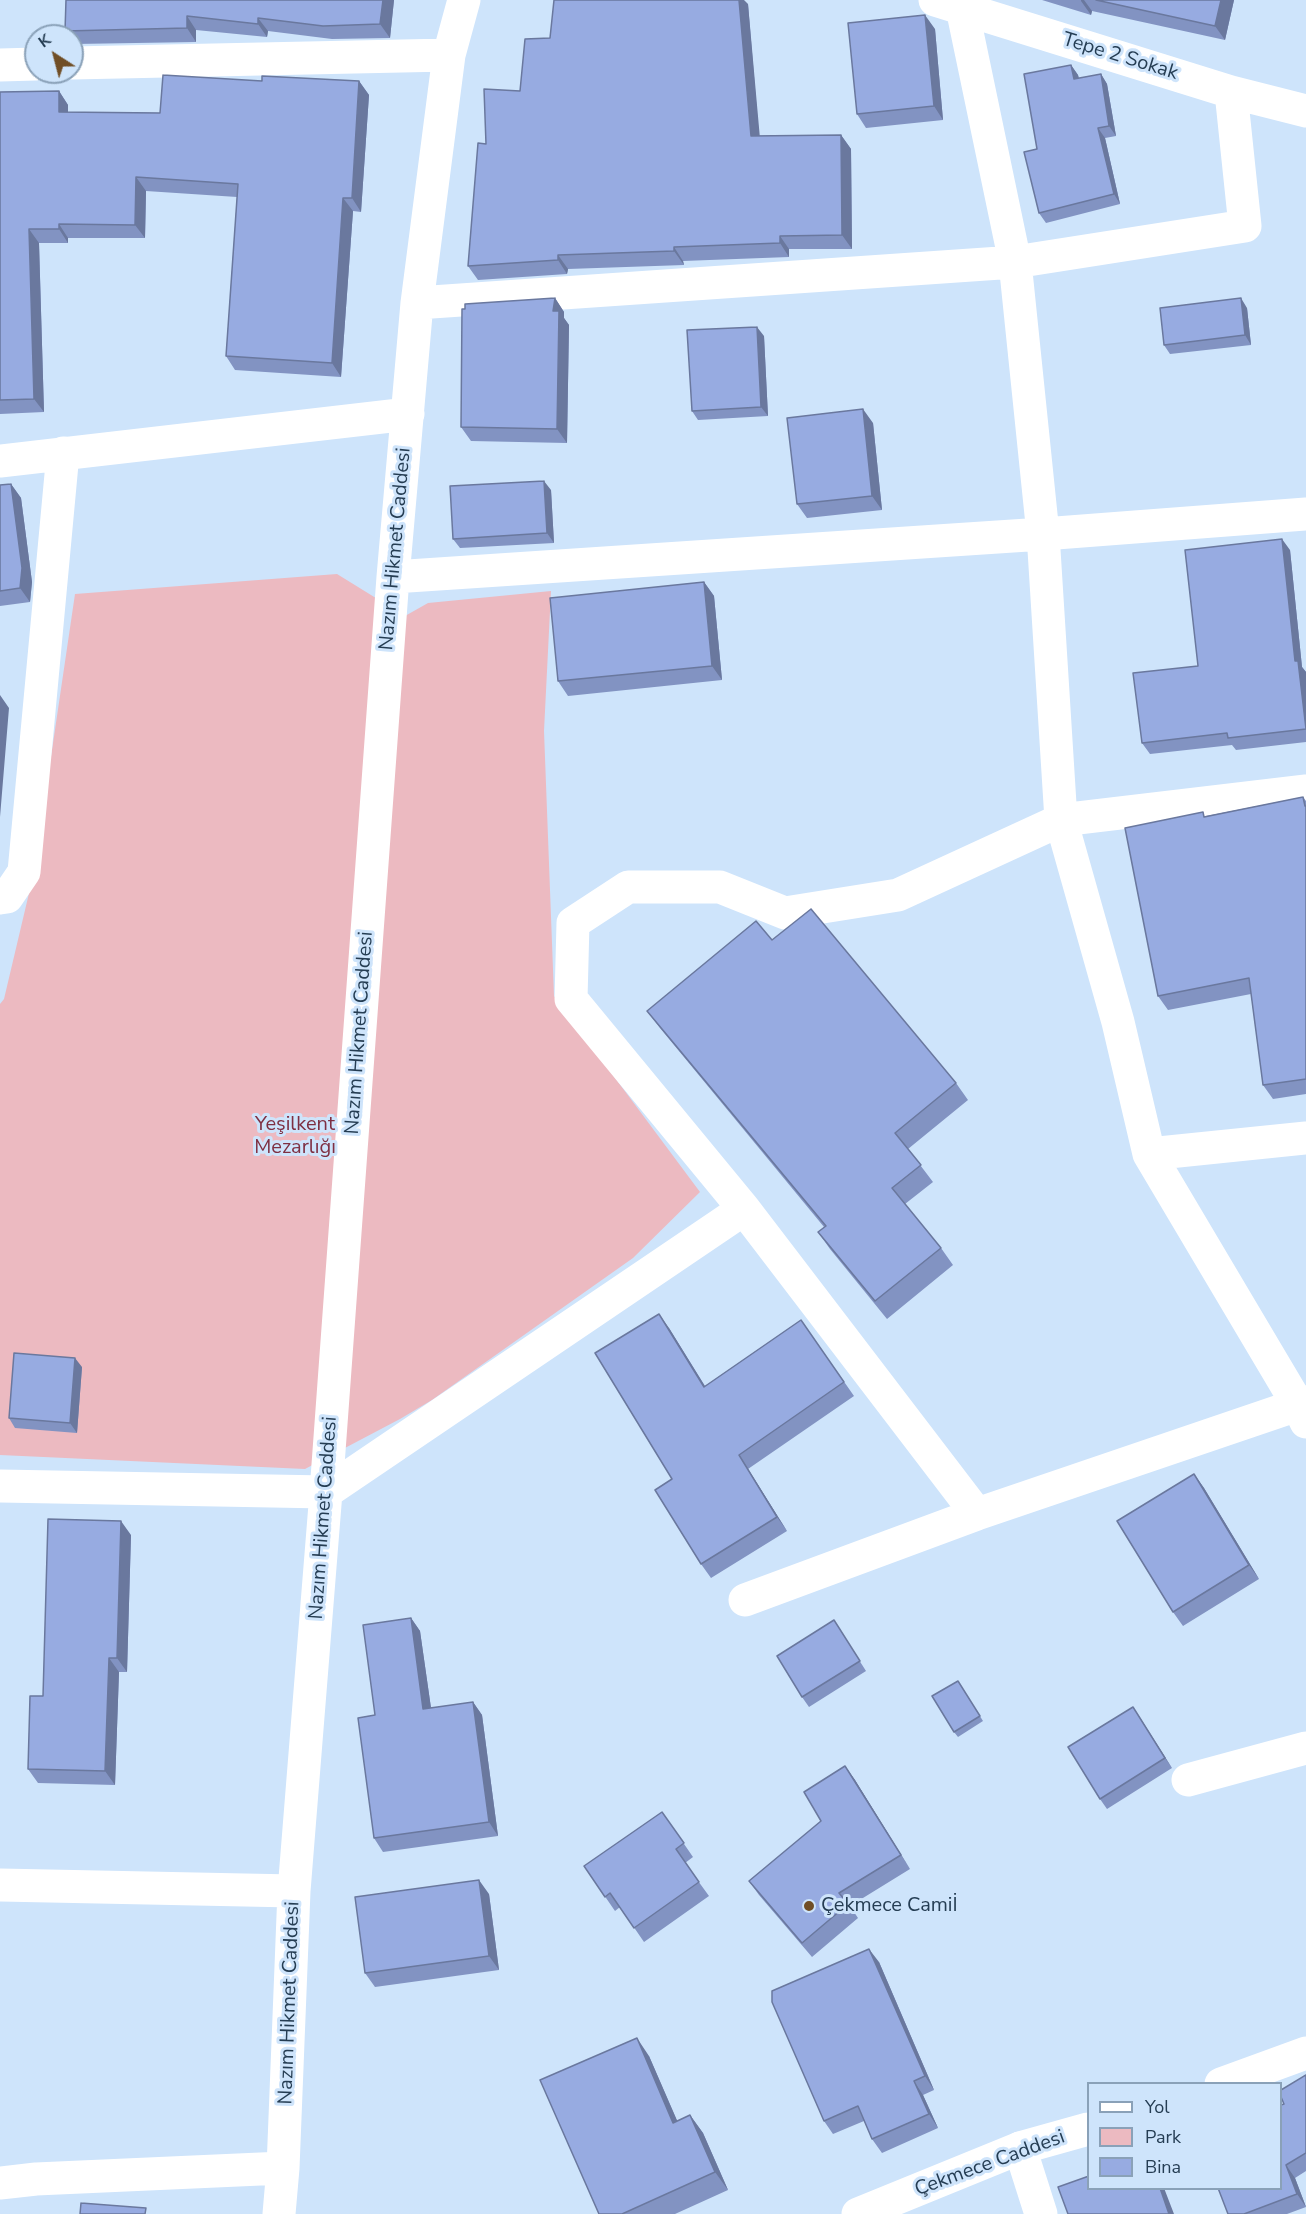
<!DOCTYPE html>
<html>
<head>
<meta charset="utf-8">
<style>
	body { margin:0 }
	#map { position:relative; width:1306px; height:2214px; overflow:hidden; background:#cee4fb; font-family:"Nunito Sans",sans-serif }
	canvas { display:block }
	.legend { position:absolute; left:1087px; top:2082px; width:195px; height:108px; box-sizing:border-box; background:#cee4fb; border:2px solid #8aa1b8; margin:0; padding:8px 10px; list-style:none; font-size:18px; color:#253d53 }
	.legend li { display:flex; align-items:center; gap:12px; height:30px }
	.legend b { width:30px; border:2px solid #8aa1b8 }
	.north { position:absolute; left:24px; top:24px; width:60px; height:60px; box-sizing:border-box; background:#cee4fb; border:2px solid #8aa1b8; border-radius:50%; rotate:324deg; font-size:16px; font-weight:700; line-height:24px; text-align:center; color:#253d53 }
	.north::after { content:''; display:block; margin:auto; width:21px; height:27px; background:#704e26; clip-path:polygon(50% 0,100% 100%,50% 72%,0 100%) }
</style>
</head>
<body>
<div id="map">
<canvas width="1306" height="2214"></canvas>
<ul class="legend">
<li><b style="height:8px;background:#fff"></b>Yol</li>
<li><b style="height:16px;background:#ecbac1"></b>Park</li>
<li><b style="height:16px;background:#97abe1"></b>Bina</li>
</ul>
<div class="north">K</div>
</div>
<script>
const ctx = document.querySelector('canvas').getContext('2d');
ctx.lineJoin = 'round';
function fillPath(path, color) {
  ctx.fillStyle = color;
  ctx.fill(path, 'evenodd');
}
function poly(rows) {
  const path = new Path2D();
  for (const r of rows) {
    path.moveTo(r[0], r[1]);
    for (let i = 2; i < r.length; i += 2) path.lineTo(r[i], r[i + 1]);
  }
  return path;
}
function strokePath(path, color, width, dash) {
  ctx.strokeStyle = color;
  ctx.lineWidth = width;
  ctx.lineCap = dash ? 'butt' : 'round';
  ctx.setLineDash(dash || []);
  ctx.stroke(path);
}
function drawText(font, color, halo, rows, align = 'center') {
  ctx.font = font + ' "Nunito Sans",sans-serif';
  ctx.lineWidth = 6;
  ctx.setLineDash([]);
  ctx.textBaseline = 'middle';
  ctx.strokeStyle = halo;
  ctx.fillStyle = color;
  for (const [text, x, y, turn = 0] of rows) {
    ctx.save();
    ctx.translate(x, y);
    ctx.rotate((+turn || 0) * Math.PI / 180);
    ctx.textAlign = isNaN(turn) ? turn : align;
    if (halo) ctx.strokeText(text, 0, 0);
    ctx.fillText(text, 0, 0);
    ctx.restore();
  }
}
const green = poly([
	[337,574,405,616,428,603,551,591,544,731,554,996,700,1192,633,1258,432,1400,400,1419,305,1469,0,1455,0,1004,4,999,34,872,75,594]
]);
const minor = poly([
	[935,0,1231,92,1306,111],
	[962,8,1015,262,1043,534,1061,820,1118,1022,1149,1154,1298,1405,1306,1422],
	[72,63,449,55],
	[0,65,36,64],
	[417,303,1015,262,1245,226,1231,92],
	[0,461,408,414],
	[393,577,1043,534,1306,514],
	[0,898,7,897,24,872,63,453],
	[1149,1154,1306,1138],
	[744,1209,571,999,573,923,628,887,720,887,785,913,898,895,1061,820,1306,791],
	[0,1486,326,1492,744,1209,977,1514],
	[745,1600,977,1514,1306,1402],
	[1188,1780,1306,1748],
	[0,1885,294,1891],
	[1020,2148,1041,2214],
	[0,2183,36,2179,283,2168],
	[279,2214,283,2168,294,1891,326,1492,393,577,417,303,449,55,464,0]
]);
const secondary = poly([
	[1221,2084,1306,2053],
	[858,2214,1020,2148,1088,2129]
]);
const wall = poly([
	[66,0,394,0,390,38,332,39,268,31,267,37,196,30,196,42,75,44,72,40,72,36,69,36,65,31],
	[1042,0,1234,0,1225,40,1092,11,1091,15],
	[748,4,759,136,841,135,851,149,852,249,789,249,789,257,683,261,684,265,568,269,567,274,478,280,468,266,486,144,520,91,550,38],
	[935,29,943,120,866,128,857,114],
	[1071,65,1078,75,1079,78,1101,74,1107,84,1116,136,1105,138,1120,204,1046,223,1039,213,1037,149],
	[262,81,359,81,369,95,361,212,353,211,341,377,235,370,226,356,237,197,146,191,145,238,68,238,68,243,39,243,44,412,0,414,0,92,59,91,68,105,68,112,160,113],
	[555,298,564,312,564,318,569,325,567,443,471,441,461,427],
	[1247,308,1251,345,1170,354,1164,345],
	[764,336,768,416,698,420,692,411],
	[873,423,882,510,807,518,797,504],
	[11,484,21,498,32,582,30,602,0,606,0,485],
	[551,490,554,543,460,548,453,539],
	[1290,550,1302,667,1306,672,1306,742,1236,750,1232,745,1150,754,1142,743,1198,666],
	[704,582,714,596,722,680,568,696,558,681],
	[1303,797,1306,801,1306,1094,1273,1099,1263,1085,1251,994,1168,1010,1158,996,1206,816],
	[772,940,956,1083,968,1100,908,1149,933,1182,905,1204,941,1248,953,1265,887,1319,830,1249,818,1232,824,1227,660,1028,647,1011],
	[801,1320,854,1396,748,1469,787,1531,711,1578,701,1564,669,1328,705,1386],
	[82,1367,77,1433,15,1428,9,1418],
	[1194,1474,1204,1488,1259,1579,1183,1626,1173,1612],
	[131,1535,127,1672,119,1672,115,1785,38,1783,28,1769,43,1696],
	[411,1618,420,1631,431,1708,473,1702,482,1715,498,1836,383,1852,374,1838,375,1715],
	[840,1630,866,1671,809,1707,802,1697],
	[958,1681,983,1721,958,1737,954,1732],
	[1133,1707,1172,1768,1107,1809,1100,1799],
	[845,1766,855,1780,910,1869,850,1906,858,1918,812,1957,759,1895,749,1881,821,1821],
	[662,1812,693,1857,685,1863,709,1896,644,1942,620,1907,615,1911,584,1866],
	[489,1894,499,1970,375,1987,365,1973],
	[879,1962,934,2090,923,2095,938,2128,882,2153,872,2139,864,2121,833,2134,824,2121],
	[649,2056,677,2121,690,2115,703,2133,728,2190,675,2214,599,2214],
	[1306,2075,1306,2171,1295,2178,1306,2207,1287,2214,1228,2214,1284,2104]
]);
const shadedWall = poly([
	[383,0,394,0,390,38,380,24],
	[739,0,744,0,748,4,761,150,751,136],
	[1081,0,1084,0,1092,11,1091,15,1081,1],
	[1221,0,1234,0,1225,40,1215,26],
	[925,15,935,29,943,120,934,106],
	[187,16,196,30,196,42,187,28],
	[258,18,268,31,267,37,258,24],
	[1071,65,1078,75,1081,89,1074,79],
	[1101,74,1107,84,1116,136,1109,126],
	[359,81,369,95,361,212,352,198],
	[59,91,68,105,68,126,59,112],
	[1098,128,1105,138,1120,204,1114,194],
	[841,135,851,149,852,249,842,235],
	[136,177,146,191,145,238,135,225],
	[343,198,353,211,341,377,332,363],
	[59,224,68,238,68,243,59,229],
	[29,229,39,243,44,412,34,399],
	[780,236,789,249,789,257,780,243],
	[674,247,683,261,684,265,674,251],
	[558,255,568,269,567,274,558,260],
	[555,298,564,312,564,318,569,325,567,443,557,429,553,311],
	[1241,298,1247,308,1251,345,1245,335],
	[757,327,764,336,768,416,761,407],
	[863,409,873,423,882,510,872,496],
	[544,481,551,490,554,543,547,533],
	[11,484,21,498,32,582,30,602,20,588],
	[1282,539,1290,550,1302,667,1306,672,1306,730,1295,661],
	[704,582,714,596,722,680,712,666],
	[0,695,9,708,0,817],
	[659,1314,669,1328,714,1401,704,1387],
	[75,1358,82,1367,77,1433,70,1423],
	[739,1455,748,1469,787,1531,777,1517],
	[1194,1474,1204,1488,1259,1579,1249,1565],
	[121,1521,131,1535,127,1672,117,1658],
	[411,1618,420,1631,433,1722,423,1709],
	[109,1658,119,1672,115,1785,105,1771],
	[473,1702,482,1715,498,1836,489,1822],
	[1133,1707,1139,1716,1172,1768,1165,1758],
	[845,1766,855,1780,910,1869,901,1855],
	[479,1880,489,1894,499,1970,489,1956],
	[869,1949,879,1962,934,2090,925,2076],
	[637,2038,649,2056,686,2141,673,2123],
	[914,2081,923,2095,938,2128,929,2114],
	[690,2115,703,2133,728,2190,715,2172],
	[1286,2165,1295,2178,1306,2207,1297,2194],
	[1160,2188,1164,2188,1174,2214,1169,2214]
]);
const building = poly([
	[66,0,383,0,380,24,323,26,258,18,258,24,187,16,187,28,65,31,66,0],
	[554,0,739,0,751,136,841,135,842,235,780,236,780,243,674,247,674,251,558,255,558,260,468,266,478,143,486,144,484,89,520,91,525,39,550,38,554,0],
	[1096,0,1221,0,1215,26,1096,0],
	[925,15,934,106,857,114,848,23,925,15],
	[1071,65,1074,79,1101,74,1109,126,1098,128,1114,194,1039,213,1024,152,1037,149,1024,74,1071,65],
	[163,75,262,81,262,76,359,81,352,198,343,198,332,363,226,356,238,184,136,177,135,225,59,224,59,229,29,229,34,399,0,400,0,92,59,91,59,112,160,113,163,75],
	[555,298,553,311,559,311,557,429,461,427,462,309,465,309,465,304,555,298],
	[1241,298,1245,335,1164,345,1160,308,1241,298],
	[757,327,761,407,692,411,687,330,757,327],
	[863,409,872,496,797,504,787,418,863,409],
	[544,481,547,533,453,539,450,486,544,481],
	[11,484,22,568,20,588,0,591,0,485,11,484],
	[1282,539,1295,661,1298,661,1306,729,1228,738,1227,733,1142,743,1133,673,1198,666,1185,550,1282,539],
	[704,582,712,666,558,681,550,598,704,582],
	[1303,797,1305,806,1306,806,1306,1079,1263,1085,1249,978,1158,996,1125,828,1203,812,1204,817,1303,797],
	[811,909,956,1083,895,1133,921,1165,892,1188,941,1248,875,1301,818,1232,826,1226,647,1011,756,921,772,940,811,909],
	[659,1314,704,1387,801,1320,844,1382,739,1455,777,1517,701,1564,655,1490,672,1479,595,1353,659,1314],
	[14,1353,75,1358,70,1423,9,1418,14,1353],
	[1194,1474,1249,1565,1173,1612,1117,1521,1194,1474],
	[48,1519,121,1521,117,1658,109,1658,105,1771,28,1769,30,1696,43,1696,48,1519],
	[411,1618,423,1709,473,1702,489,1822,374,1838,358,1718,375,1715,363,1625,411,1618],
	[834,1620,860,1661,802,1697,777,1656,834,1620],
	[958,1681,980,1716,954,1732,932,1696,958,1681],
	[1133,1707,1165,1758,1100,1799,1068,1747,1133,1707],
	[845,1766,901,1855,839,1893,848,1904,802,1943,749,1881,821,1821,804,1792,845,1766],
	[662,1812,684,1843,676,1849,699,1882,634,1928,610,1893,605,1897,584,1866,662,1812],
	[479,1880,489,1956,365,1973,355,1897,479,1880],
	[869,1949,925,2076,914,2081,929,2114,872,2139,858,2106,824,2121,772,2002,772,1991,869,1949],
	[637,2038,673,2123,690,2115,715,2172,622,2214,599,2214,540,2080,637,2038],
	[1306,2075,1306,2153,1286,2165,1297,2194,1244,2214,1228,2214,1218,2188,1281,2188,1281,2105,1284,2104,1281,2097,1281,2090,1306,2075],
	[1089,2176,1089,2188,1160,2188,1169,2214,1068,2214,1058,2187,1089,2176],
	[81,2203,146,2208,145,2214,80,2214,81,2203]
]);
const markers = [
	[809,1906,6,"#704e26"]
];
const streetNames = [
	["Tepe 2 Sokak",1120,57,17],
	["Nazım Hikmet Caddesi",396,549,-85],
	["Nazım Hikmet Caddesi",360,1033,-86],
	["Nazım Hikmet Caddesi",324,1518,-86],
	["Nazım Hikmet Caddesi",290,2003,-88],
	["Çekmece Caddesi",990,2164,-20]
];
const parkNames = [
	["Yeşilkent",295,1125],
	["Mezarlığı",295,1148]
];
const poiNames = [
	["Çekmece Camiİ",821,1906]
];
fillPath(green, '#ecbac1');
strokePath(minor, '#fff', 33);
strokePath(secondary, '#fff', 33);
fillPath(wall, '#8293c2');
fillPath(shadedWall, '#6a789e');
fillPath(building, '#97abe1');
strokePath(building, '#6a789e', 1.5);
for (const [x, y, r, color] of markers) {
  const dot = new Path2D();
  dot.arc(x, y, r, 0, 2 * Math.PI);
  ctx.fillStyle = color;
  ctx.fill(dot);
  strokePath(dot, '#cee4fb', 2);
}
drawText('20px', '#253d53', '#cee4fb', streetNames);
drawText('20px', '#7e2f42', '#cee4fb', parkNames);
drawText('20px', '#253d53', '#cee4fb', poiNames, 'left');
</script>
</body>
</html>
